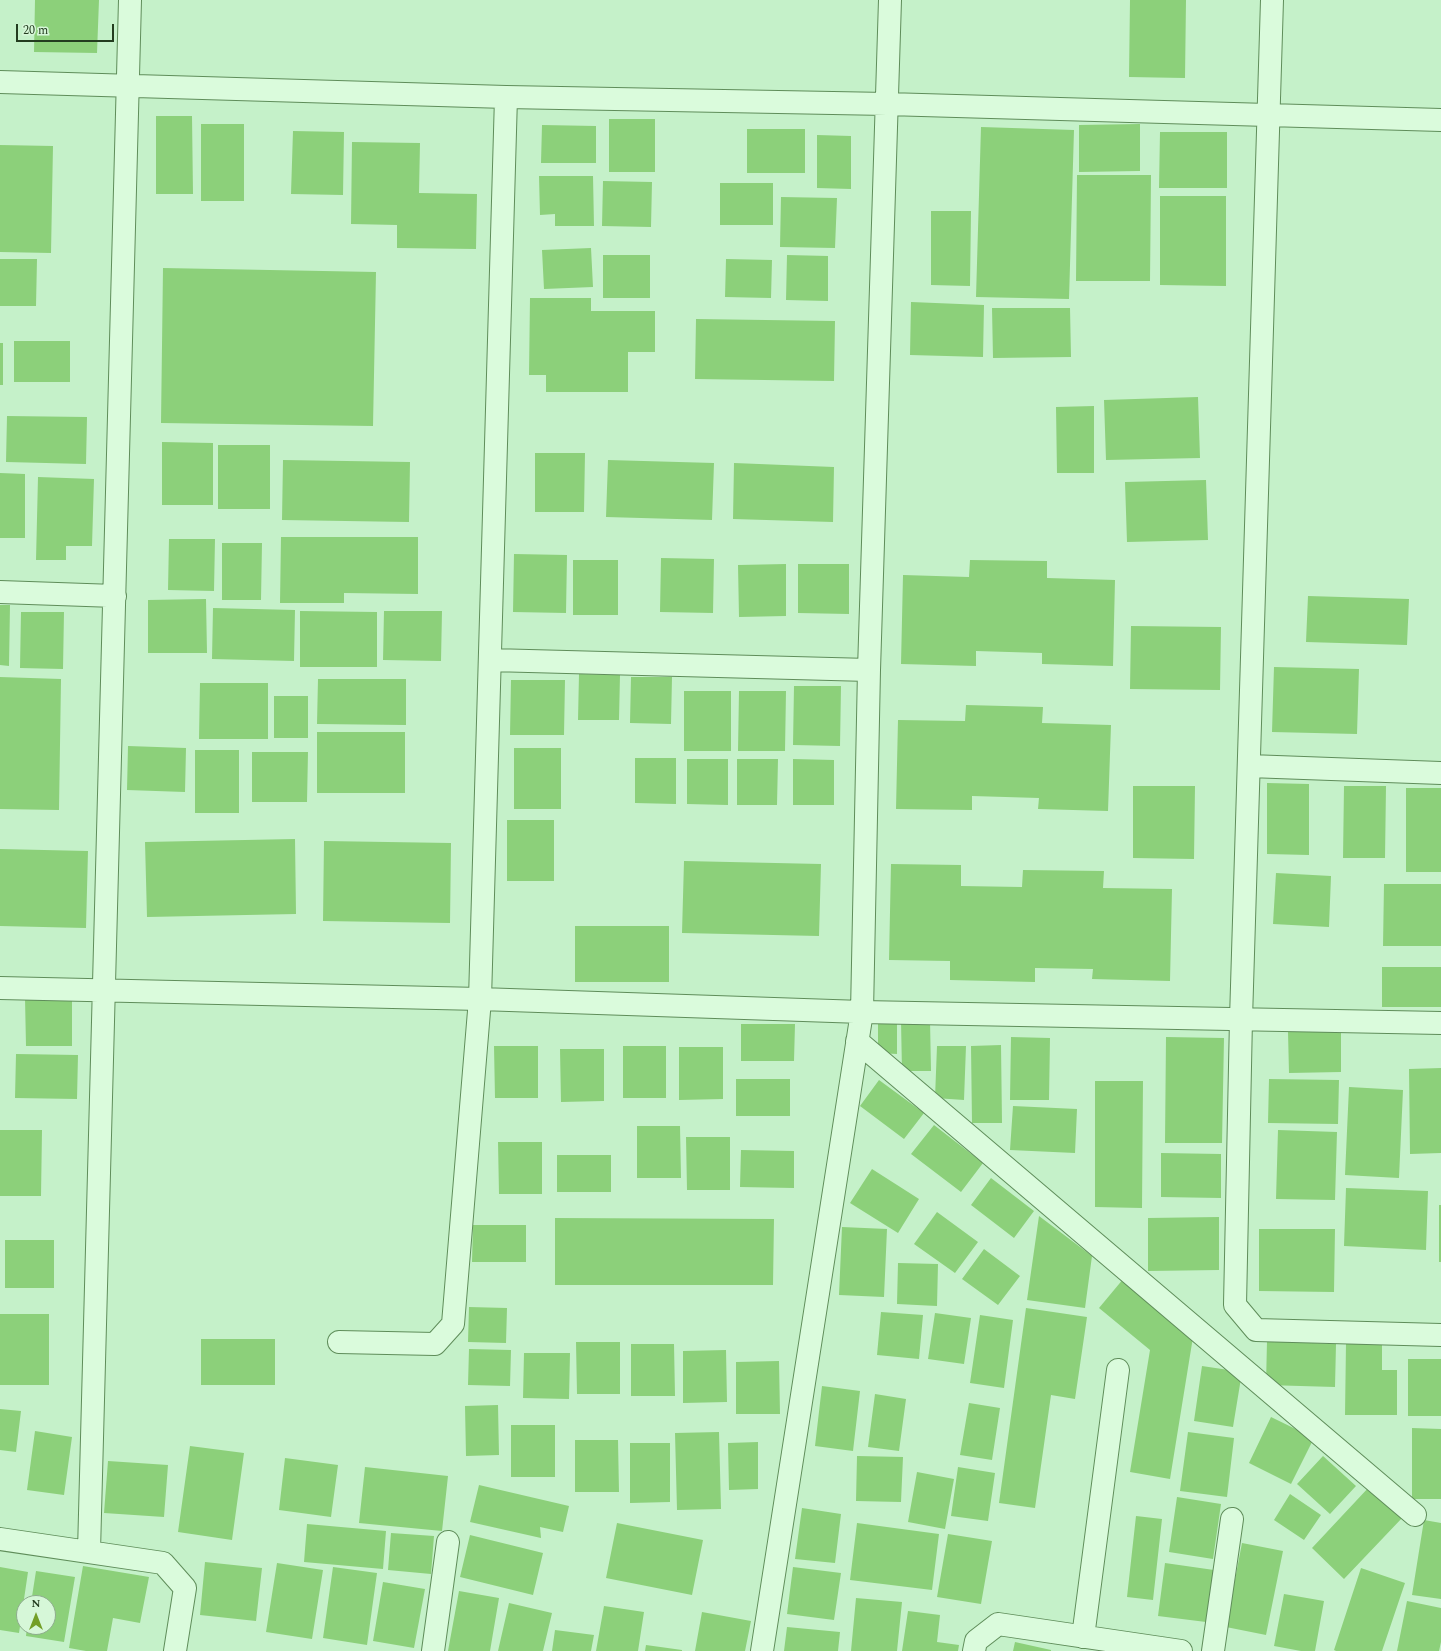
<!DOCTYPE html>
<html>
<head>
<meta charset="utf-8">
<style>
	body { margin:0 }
	#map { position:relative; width:1441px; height:1651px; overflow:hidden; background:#c5f1c9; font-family:Spectral,serif }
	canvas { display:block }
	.north { position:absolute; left:16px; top:1595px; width:40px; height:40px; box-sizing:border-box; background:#d6f7d8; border:1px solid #8eac8e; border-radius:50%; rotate:0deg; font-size:11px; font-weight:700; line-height:16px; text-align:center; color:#233c1f }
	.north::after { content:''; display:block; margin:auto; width:14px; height:18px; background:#739f27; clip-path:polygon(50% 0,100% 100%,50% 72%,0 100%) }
	.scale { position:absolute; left:16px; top:24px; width:98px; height:18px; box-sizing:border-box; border:2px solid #233c1f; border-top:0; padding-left:5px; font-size:12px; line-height:14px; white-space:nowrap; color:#233c1f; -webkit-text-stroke:3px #d6f7d8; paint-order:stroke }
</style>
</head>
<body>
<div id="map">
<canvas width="1441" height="1651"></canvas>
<div class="north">N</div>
<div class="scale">20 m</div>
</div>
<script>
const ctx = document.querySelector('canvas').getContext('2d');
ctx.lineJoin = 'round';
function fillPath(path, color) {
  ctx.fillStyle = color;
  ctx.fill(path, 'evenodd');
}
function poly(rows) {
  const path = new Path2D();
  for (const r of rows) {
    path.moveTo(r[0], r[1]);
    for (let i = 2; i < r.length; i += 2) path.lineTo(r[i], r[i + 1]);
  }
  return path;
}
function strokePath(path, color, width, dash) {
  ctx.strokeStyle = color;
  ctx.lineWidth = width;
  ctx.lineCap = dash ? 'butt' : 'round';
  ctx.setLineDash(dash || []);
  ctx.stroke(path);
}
const building = poly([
	[35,0,99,0,97,53,34,52],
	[1130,0,1186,0,1185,78,1129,77],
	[156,116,192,116,193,194,156,194],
	[609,119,655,119,655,172,609,172],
	[201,124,244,124,244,201,201,201],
	[1140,124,1140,171,1079,172,1079,125],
	[542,125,596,126,596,163,541,163],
	[981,127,1074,130,1069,299,976,297],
	[747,129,805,129,805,173,747,173],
	[293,131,344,132,343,195,291,194],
	[1160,132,1227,132,1227,188,1159,188],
	[817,135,851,136,851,189,817,188],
	[352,142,420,143,419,193,477,194,476,249,397,248,397,225,351,224],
	[0,145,53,146,51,253,0,252],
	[1077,175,1151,175,1150,281,1076,281],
	[539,176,593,176,594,226,555,226,555,214,540,215],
	[603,181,652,182,651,227,602,226],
	[720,183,773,183,773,225,720,225],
	[1160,196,1226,196,1226,286,1160,285],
	[781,197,837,198,835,248,780,247],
	[931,211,971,211,970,286,931,285],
	[591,248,593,287,544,289,542,250],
	[603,255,650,255,650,298,603,298],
	[787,255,828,256,828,301,786,300],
	[0,259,37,259,36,306,0,306],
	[726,259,772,260,771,298,725,297],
	[163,268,376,272,373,426,161,423],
	[530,298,591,298,591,311,655,311,655,352,628,352,628,392,546,392,546,375,529,375],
	[911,302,984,305,983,357,910,355],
	[992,308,1070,308,1071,357,993,358],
	[696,319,835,321,834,381,695,379],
	[14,341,70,341,70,382,14,382],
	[0,343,3,343,3,385,0,385],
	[1198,397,1200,458,1106,460,1104,400],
	[1094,406,1094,473,1057,473,1056,407],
	[7,416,87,417,86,464,6,462],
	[162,442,213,443,213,505,162,505],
	[218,445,270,445,270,509,218,509],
	[535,453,585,453,584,512,535,512],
	[283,460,410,462,409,522,282,520],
	[608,460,714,463,712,520,606,517],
	[734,463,834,467,833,522,733,519],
	[0,473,25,474,25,538,0,538],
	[38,477,94,479,92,546,66,546,66,560,36,560],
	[1206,480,1208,540,1127,542,1125,482],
	[281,537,418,537,418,594,344,593,344,603,280,603],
	[169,539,215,539,214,591,168,590],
	[222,543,262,543,261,600,222,600],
	[514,554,567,555,566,613,513,612],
	[661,558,714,559,713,613,660,612],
	[573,560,618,560,618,615,573,615],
	[970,560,1047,561,1047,578,1115,580,1113,666,1042,664,1042,653,976,651,976,666,901,664,903,575,969,577],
	[786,564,786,616,739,617,738,565],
	[798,564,849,564,849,614,798,613],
	[1308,596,1409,599,1407,645,1306,642],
	[206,599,207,653,148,653,148,600],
	[0,605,10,605,9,666,0,665],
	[213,608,295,610,294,661,212,659],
	[300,611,377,612,377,667,300,667],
	[384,611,442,611,441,661,383,660],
	[21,612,64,612,63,669,20,668],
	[1131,626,1221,627,1220,690,1130,689],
	[1274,667,1359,669,1357,734,1272,732],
	[579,674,620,675,619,720,578,720],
	[0,677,61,679,59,810,0,809],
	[631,677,672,677,671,724,630,723],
	[318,679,406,679,406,725,317,724],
	[511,680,565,680,564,735,510,735],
	[200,683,268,683,268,739,199,739],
	[794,686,841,686,840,746,793,745],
	[684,691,731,691,731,751,684,751],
	[739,691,786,691,785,751,738,751],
	[274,696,308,696,308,738,274,738],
	[966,705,1043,707,1042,723,1111,725,1108,811,1038,809,1039,798,972,796,972,810,896,809,898,720,965,721],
	[317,732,405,732,405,793,317,793],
	[128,746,186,748,185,792,127,790],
	[514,748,561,748,561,809,514,809],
	[195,750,239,750,239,813,195,813],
	[252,752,308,752,307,802,252,802],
	[635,758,676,758,676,804,635,803],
	[687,759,728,759,728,805,687,804],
	[737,759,778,759,777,805,737,805],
	[793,759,834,760,834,805,793,805],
	[1267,783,1309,784,1309,855,1267,854],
	[1133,786,1195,786,1194,859,1133,858],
	[1344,786,1386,786,1385,858,1343,858],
	[1406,788,1441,788,1441,872,1406,872],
	[507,820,554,820,554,881,507,881],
	[295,839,296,914,147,917,145,842],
	[324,841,451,843,450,923,323,921],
	[0,849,88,851,86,928,0,926],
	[684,861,821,864,819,936,682,933],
	[891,864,961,865,961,886,1022,887,1023,870,1104,871,1103,888,1172,889,1170,981,1092,979,1093,969,1035,968,1035,982,950,980,950,961,889,960],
	[1276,873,1331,876,1329,927,1273,924],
	[1384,884,1441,884,1441,946,1383,946],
	[575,926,669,926,669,982,575,982],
	[1382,967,1441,967,1441,1007,1382,1007],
	[25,998,72,998,72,1046,26,1046],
	[930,1020,931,1071,902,1071,901,1021],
	[878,1023,897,1023,897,1054,878,1053],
	[741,1024,795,1024,794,1061,741,1061],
	[1288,1032,1341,1032,1341,1072,1289,1073],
	[1011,1037,1050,1038,1049,1100,1010,1100],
	[1166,1037,1224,1038,1222,1143,1165,1143],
	[1001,1045,1002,1123,972,1123,971,1046],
	[494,1046,538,1046,538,1098,495,1098],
	[623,1046,666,1046,666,1098,623,1098],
	[937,1046,966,1046,964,1100,935,1098],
	[679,1047,723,1047,723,1099,679,1100],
	[560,1049,604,1049,604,1101,561,1102],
	[16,1054,78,1055,77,1099,15,1098],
	[1441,1068,1441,1153,1410,1154,1409,1069],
	[736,1079,790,1079,790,1116,736,1116],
	[1269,1079,1339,1080,1338,1124,1268,1123],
	[879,1080,924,1113,904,1139,860,1106],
	[1095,1081,1143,1081,1142,1208,1095,1207],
	[1349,1087,1403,1090,1399,1178,1345,1175],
	[1013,1106,1077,1109,1075,1153,1010,1150],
	[934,1125,983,1163,961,1192,911,1154],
	[637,1126,680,1126,681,1178,637,1178],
	[0,1130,42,1130,41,1196,0,1196],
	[1278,1130,1337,1132,1335,1200,1276,1199],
	[686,1137,730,1137,730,1190,687,1190],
	[498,1142,542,1142,542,1194,499,1194],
	[741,1150,794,1151,794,1188,740,1187],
	[1161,1153,1221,1154,1221,1198,1161,1197],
	[557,1155,611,1155,611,1192,557,1192],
	[872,1169,919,1199,898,1233,850,1203],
	[991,1178,1034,1211,1014,1238,971,1205],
	[1346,1188,1428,1191,1426,1250,1344,1246],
	[1439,1205,1441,1205,1441,1262,1439,1262],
	[937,1212,978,1242,955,1273,914,1244],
	[1039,1216,1092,1256,1085,1308,1027,1300],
	[1219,1217,1219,1270,1148,1271,1148,1218],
	[555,1218,774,1219,773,1285,555,1285],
	[473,1225,526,1225,526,1262,472,1262],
	[842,1227,887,1229,884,1297,839,1295],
	[1259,1229,1335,1229,1334,1292,1259,1291],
	[5,1240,54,1240,54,1288,5,1288],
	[984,1249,1020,1276,998,1305,962,1279],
	[898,1263,938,1264,937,1306,897,1304],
	[1124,1278,1193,1337,1170,1479,1130,1472,1150,1350,1099,1308],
	[469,1307,507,1308,506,1343,468,1342],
	[1026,1308,1087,1317,1075,1399,1051,1395,1035,1508,999,1503],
	[881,1312,923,1315,919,1359,877,1355],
	[935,1313,971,1318,964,1364,928,1359],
	[0,1314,49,1314,49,1385,0,1385],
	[980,1315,1013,1320,1004,1388,970,1383],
	[201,1339,275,1339,275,1385,201,1385],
	[1267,1341,1336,1344,1335,1387,1266,1385],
	[576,1342,620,1342,620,1394,577,1394],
	[1346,1343,1382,1344,1382,1370,1397,1370,1397,1415,1345,1415],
	[631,1344,674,1344,675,1396,631,1396],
	[469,1349,511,1350,510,1386,468,1385],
	[726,1350,727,1402,683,1403,683,1351],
	[524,1353,570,1353,569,1399,523,1398],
	[1408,1359,1441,1359,1441,1416,1408,1416],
	[779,1361,780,1414,736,1414,736,1362],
	[1202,1366,1242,1372,1233,1427,1194,1421],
	[822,1386,860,1391,853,1451,815,1446],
	[875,1394,906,1399,899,1451,868,1447],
	[969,1403,1000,1408,992,1460,960,1455],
	[498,1405,499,1455,466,1456,465,1406],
	[0,1409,21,1411,16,1452,0,1450],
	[1271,1417,1314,1438,1291,1484,1249,1463],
	[511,1425,555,1425,555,1477,511,1477],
	[1412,1428,1441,1429,1441,1499,1412,1499],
	[35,1431,72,1437,64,1495,27,1490],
	[719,1432,721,1509,677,1510,675,1433],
	[1188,1432,1234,1438,1227,1497,1180,1491],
	[575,1440,618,1440,619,1492,575,1492],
	[758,1442,758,1489,729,1490,728,1443],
	[630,1443,670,1443,670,1502,630,1503],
	[190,1446,244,1453,232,1540,178,1532],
	[857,1456,903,1457,901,1502,856,1501],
	[1323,1456,1356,1486,1330,1514,1297,1484],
	[285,1458,338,1465,331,1517,279,1510],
	[108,1461,168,1465,164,1517,104,1513],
	[365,1467,448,1476,442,1531,359,1523],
	[958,1467,995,1473,988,1521,951,1516],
	[917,1472,954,1479,945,1529,908,1522],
	[479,1485,569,1506,563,1532,540,1527,541,1538,470,1522],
	[1370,1486,1403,1517,1344,1579,1312,1548],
	[1290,1494,1321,1515,1304,1540,1274,1520],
	[1177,1497,1221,1504,1213,1559,1169,1552],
	[802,1508,841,1514,835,1563,795,1559],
	[1136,1516,1162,1519,1153,1600,1127,1597],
	[1424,1520,1441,1523,1441,1599,1412,1595],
	[617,1523,703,1540,692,1595,606,1578],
	[857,1523,939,1534,932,1590,850,1580],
	[307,1524,386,1531,383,1569,304,1562],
	[391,1533,434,1536,431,1574,388,1570],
	[948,1534,992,1541,981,1604,937,1597],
	[470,1535,543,1553,533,1595,460,1577],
	[1242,1543,1283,1551,1266,1635,1226,1627],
	[205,1562,262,1568,256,1621,200,1615],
	[277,1563,323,1570,312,1639,266,1632],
	[1165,1563,1214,1570,1206,1622,1158,1616],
	[83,1566,149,1577,140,1623,113,1618,107,1651,86,1651,69,1648],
	[0,1567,28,1572,19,1633,0,1630],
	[333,1567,377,1573,367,1645,323,1638],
	[793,1567,841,1573,834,1620,787,1614],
	[1361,1568,1405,1583,1382,1651,1336,1651,1334,1650],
	[36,1571,75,1577,64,1642,26,1636,27,1627,48,1627,48,1603,31,1603],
	[383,1582,425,1589,414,1648,373,1641],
	[459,1591,499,1598,490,1651,448,1651],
	[1284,1594,1324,1601,1315,1651,1301,1651,1274,1646],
	[856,1598,902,1602,897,1651,851,1651],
	[1407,1601,1441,1608,1441,1642,1439,1651,1397,1651],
	[509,1603,552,1613,543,1651,498,1651],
	[604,1606,644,1612,638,1651,596,1651],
	[908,1611,940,1615,937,1642,959,1645,958,1651,902,1651],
	[702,1612,751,1621,745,1651,695,1651],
	[787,1627,840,1632,838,1651,784,1651],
	[555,1630,594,1635,591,1651,552,1651],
	[1015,1642,1051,1650,1051,1651,1013,1651],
	[646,1645,682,1650,682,1651,645,1651]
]);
const minor = poly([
	[1272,0,1241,1019,1235,1305,1256,1330,1441,1335],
	[0,82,506,97,887,104,1441,120],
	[0,592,115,596],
	[491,660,869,670],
	[1249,766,1441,773],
	[0,988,480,999,862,1012,1441,1023],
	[857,1041,1415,1515],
	[339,1342,435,1344,453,1324,480,999,506,97],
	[0,1539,163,1563,185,1588,175,1651],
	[89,1551,130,0],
	[1083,1637,1118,1370],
	[433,1651,448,1542],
	[762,1651,862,1012,869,670,890,0],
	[974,1651,976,1641,998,1624,1181,1651],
	[1213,1651,1232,1519]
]);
fillPath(building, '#8cd07a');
strokePath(minor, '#5f8d5a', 24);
strokePath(minor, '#dafbdc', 22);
</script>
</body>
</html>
